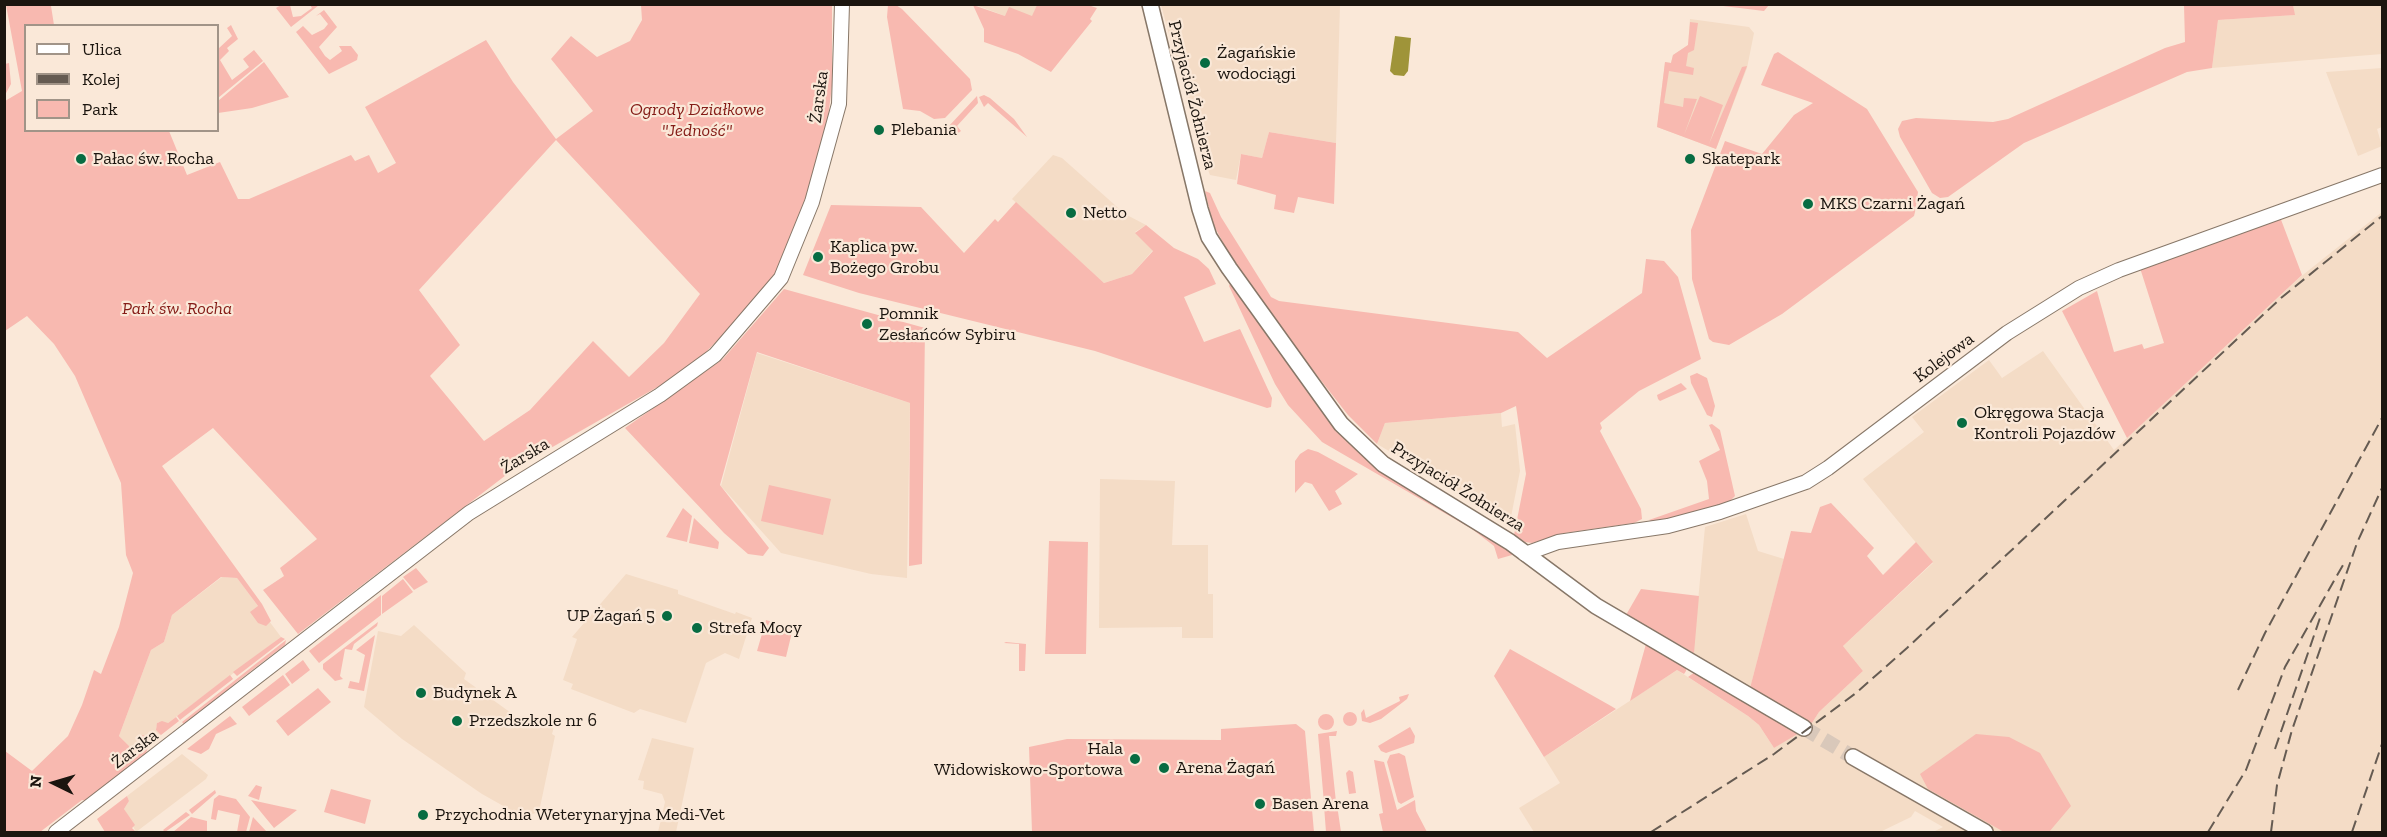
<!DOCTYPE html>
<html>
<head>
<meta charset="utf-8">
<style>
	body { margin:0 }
	#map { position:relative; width:2387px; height:837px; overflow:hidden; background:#fae8d8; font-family:"Zilla Slab",serif }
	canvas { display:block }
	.frame { position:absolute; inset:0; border:6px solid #1b150f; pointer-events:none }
	.legend { position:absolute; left:24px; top:24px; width:195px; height:108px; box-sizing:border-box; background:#fae8d8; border:2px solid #a19488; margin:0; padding:8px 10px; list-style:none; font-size:18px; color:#1b150f }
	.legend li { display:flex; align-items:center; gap:12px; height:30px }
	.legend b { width:30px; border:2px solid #a19488 }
	.north { position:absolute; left:24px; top:753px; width:60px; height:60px; -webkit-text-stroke:4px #fae8d8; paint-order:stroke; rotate:275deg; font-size:16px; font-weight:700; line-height:24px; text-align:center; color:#1b150f }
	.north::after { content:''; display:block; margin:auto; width:21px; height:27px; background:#1b150f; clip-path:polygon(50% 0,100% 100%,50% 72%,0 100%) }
</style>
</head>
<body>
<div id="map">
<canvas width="2387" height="837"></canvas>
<div class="frame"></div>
<ul class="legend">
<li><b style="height:8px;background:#fff"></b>Ulica</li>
<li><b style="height:8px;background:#655b52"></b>Kolej</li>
<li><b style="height:16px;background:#f8b9b0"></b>Park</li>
</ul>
<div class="north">N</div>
</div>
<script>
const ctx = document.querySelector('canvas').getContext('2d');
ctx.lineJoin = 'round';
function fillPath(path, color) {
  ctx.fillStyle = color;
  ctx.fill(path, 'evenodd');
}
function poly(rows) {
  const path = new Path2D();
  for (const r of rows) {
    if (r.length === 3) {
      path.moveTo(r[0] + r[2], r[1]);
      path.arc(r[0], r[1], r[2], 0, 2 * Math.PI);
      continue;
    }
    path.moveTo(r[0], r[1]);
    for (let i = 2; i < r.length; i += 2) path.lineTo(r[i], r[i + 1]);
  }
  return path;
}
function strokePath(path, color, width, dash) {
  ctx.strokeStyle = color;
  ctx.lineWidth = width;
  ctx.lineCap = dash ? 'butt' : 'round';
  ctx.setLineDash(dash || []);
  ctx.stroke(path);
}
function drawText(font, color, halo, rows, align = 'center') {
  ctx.font = font + ' "Zilla Slab",serif';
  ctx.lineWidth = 4.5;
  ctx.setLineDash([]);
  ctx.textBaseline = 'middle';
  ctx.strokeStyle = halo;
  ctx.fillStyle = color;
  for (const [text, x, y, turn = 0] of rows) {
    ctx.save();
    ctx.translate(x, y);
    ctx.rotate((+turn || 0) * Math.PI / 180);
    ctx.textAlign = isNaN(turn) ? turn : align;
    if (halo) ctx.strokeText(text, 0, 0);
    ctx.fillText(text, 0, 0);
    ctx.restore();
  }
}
const built = poly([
	[976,5,1037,5,1033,16,1005,16],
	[1161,5,1340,5,1336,143,1269,132,1262,158,1241,154,1236,180,1210,175,1201,152],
	[2293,5,2382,5,2382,54,2212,68,2218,20,2294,15],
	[1690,19,1749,27,1754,33,1747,68,1716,149,1657,127,1665,62,1671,63,1673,55,1688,45],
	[2382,68,2382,127,2377,129,2382,146,2358,156,2326,72],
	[1053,155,1062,158,1125,214,1146,225,1135,232,1153,250,1132,274,1104,283,1012,199],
	[2382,212,2382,832,1933,832,1943,827,1915,811,1911,817,1880,832,1534,832,1519,808,1560,783,1544,757,1677,670,1748,716,1759,725,1774,748,1812,723,1819,712,1863,671,1843,646,1933,563,1863,479,1924,432,1912,417,1989,360,2002,378,2043,351,2114,450,2299,278],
	[757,353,910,403,907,578,871,574,781,553,721,486],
	[1501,413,1502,427,1515,424,1520,471,1510,522,1377,444,1385,423],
	[1100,479,1175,481,1172,545,1208,545,1208,594,1213,594,1213,638,1182,638,1182,627,1099,628],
	[1746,514,1758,551,1784,559,1750,688,1693,654,1705,527],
	[626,574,678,590,678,594,735,614,736,612,752,618,739,659,725,653,706,663,686,723,640,709,634,713,571,689,573,684,563,680,577,639,572,637],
	[222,577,237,578,281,637,168,723,158,722,156,728,161,735,149,743,148,737,143,735,147,741,133,751,119,736,151,650,164,642,172,615],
	[414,625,466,673,464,679,518,718,545,723,546,717,556,719,552,734,555,736,539,812,523,817,482,794,402,739,364,707,378,631,401,636],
	[652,738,694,748,676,832,658,832,665,802,662,794,643,789,644,781,638,780],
	[182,754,208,775,206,779,136,832,124,809,129,801,127,796]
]);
const green = poly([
	[6,5,51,6,54,25,26,26,26,130,169,131,187,175,220,162,238,199,249,199,351,155,355,161,369,155,378,173,396,163,365,107,486,40,513,82,556,139,593,111,551,59,571,36,597,57,630,41,642,20,641,5,832,5,832,86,825,141,783,268,758,299,702,356,668,381,514,469,298,634,263,590,284,576,280,568,317,539,213,428,162,466,262,604,271,621,266,626,258,623,250,612,258,606,237,578,221,577,172,615,164,642,151,650,119,736,133,750,146,741,142,735,147,736,149,745,146,753,87,801,82,800,40,832,5,832,5,751,32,771,68,736,82,705,94,670,101,674,119,627,133,573,126,555,121,483,75,376,54,344,27,316,5,331,5,101,22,91],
	[556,140,700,294,664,343,629,377,593,341,530,410,484,441,430,376,460,345,419,290],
	[281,5,290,5,293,17,301,16,312,8,310,5,319,5,291,27,276,8],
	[888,5,896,5,902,9,970,79,972,90,945,118,934,119,920,111,903,109,887,17],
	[973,5,1005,16,1009,7,1032,16,1037,5,1088,5,1097,8,1090,19,1092,21,1051,72,1018,54,984,42,984,29],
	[1715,5,1769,5,1764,11],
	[2184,5,2293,5,2295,15,2218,20,2212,68,2187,72,2024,143,1948,197,1940,198,1932,193,1900,137,1898,129,1902,121,1916,118,1993,122,2008,119,2165,48,2185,42],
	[324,10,337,27,319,47,325,56,330,60,342,51,339,46,351,46,358,55,357,60,329,74,296,32,303,26,312,35,324,29,328,24,320,14,316,16],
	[1690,22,1698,23,1694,50,1688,53,1686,66,1694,68,1693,75,1669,71,1664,103,1683,107,1684,98,1697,99,1684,135,1700,96,1723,105,1709,144,1742,67,1747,66,1716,149,1657,127,1665,62,1671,63,1673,55,1688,45],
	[231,25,238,39,227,48,229,51,220,60,232,80,249,67,243,59,254,50,263,61,218,98,218,49,232,36,227,28],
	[1778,52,1867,109,1918,192,1915,212,1914,216,1782,314,1729,345,1713,342,1709,339,1692,279,1691,230,1725,141,1762,154,1794,115,1813,103,1761,85,1774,54],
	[264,62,289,97,252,108,218,113,218,101],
	[9,63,11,84,5,95,5,64],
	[984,95,990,98,1014,119,1027,137,988,103,984,107,979,97],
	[977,96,978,103,957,126,961,131,953,137,949,133,949,126],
	[1269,132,1336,143,1334,204,1298,197,1294,213,1274,209,1276,195,1237,184,1241,154,1262,158],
	[1205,191,1210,193,1221,217,1271,297,1279,301,1518,332,1547,358,1642,293,1646,259,1664,261,1678,277,1701,359,1639,391,1600,423,1602,428,1600,431,1641,509,1642,519,1634,523,1565,533,1532,543,1525,542,1514,535,1526,474,1516,406,1501,413,1385,423,1377,444,1348,415,1287,337,1232,259,1213,224],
	[1016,202,1104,283,1132,274,1153,251,1135,233,1146,225,1174,248,1198,259,1209,269,1216,284,1184,297,1204,342,1240,329,1272,398,1271,407,1267,408,1095,351,859,293,803,275,831,205,921,207,964,253,995,219,998,222],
	[2280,217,2302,275,2127,438,2062,311,2097,291,2114,352,2142,344,2144,349,2164,343,2140,268],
	[1231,281,1334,423,1513,552,1512,555,1498,559,1494,546,1472,529,1322,442,1288,405,1275,384,1229,286],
	[784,289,925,328,922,564,909,566,910,403,757,352,720,485,769,548,763,556,748,554,724,533,625,428,723,359],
	[1697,373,1707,378,1715,406,1712,417,1707,415,1691,383,1690,376],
	[1681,383,1687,389,1660,401,1658,399,1657,395],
	[1712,424,1720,430,1735,496,1730,501,1689,515,1653,522,1649,520,1709,499,1707,481,1699,461,1720,450,1709,425],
	[1308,449,1318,452,1358,474,1335,491,1342,504,1329,511,1312,484,1305,482,1295,493,1295,461,1300,454],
	[769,485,831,499,823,535,761,521],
	[1831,503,1874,548,1867,556,1883,575,1916,542,1933,562,1843,646,1863,671,1819,712,1812,723,1750,688,1791,531,1811,533,1820,507],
	[683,508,692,516,687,542,666,537],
	[694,518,719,542,718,549,689,543],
	[1049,541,1088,542,1086,654,1045,654],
	[416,568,428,582,414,590,403,577],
	[403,579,413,592,382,614,382,596],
	[1641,589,1699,596,1694,653,1626,615],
	[381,595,381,615,319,663,309,651],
	[766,620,793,628,786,657,757,651],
	[378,622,377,626,354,644,352,650,345,649,340,676,343,679,335,681,323,669,323,664],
	[375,635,364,691,348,688,350,681,359,683,365,655,356,650],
	[281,637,285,639,237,676,233,672],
	[286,640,285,645,238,681,186,727,182,722],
	[1006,642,1026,644,1025,671,1019,671,1019,644,1004,643],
	[1646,644,1686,667,1686,671,1684,674,1677,670,1630,701],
	[1510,649,1611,706,1616,709,1544,757,1494,676],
	[303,660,310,670,292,684,285,674],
	[1695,672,1799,733,1774,748,1759,725,1748,716,1688,677],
	[230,675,233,679,180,720,177,716],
	[283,675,290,685,249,716,242,707],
	[318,688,331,702,288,736,276,721],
	[1409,694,1407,699,1381,719,1370,723,1362,721,1361,713,1364,709,1366,718,1400,701,1399,697],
	[1350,719,7],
	[1326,722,8],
	[230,716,237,724,216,734,209,749,201,754,187,749],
	[176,717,179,721,161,735,156,730,157,723,162,721,168,723],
	[1296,724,1305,731,1314,832,1032,832,1029,747,1067,739,1221,740,1221,729],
	[1410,727,1415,736,1414,743,1386,753,1381,751,1378,746],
	[1337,731,1336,736,1329,736,1336,802,1324,803,1318,734],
	[1976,734,2009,737,2040,753,2071,806,2049,832,2004,832,1928,789,1920,774],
	[1399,753,1405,756,1414,797,1401,804,1398,802,1387,762,1390,755],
	[1374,760,1384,762,1397,810,1415,800,1416,811,1427,832,1383,832,1379,814,1383,813],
	[1349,770,1353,772,1356,793,1349,794,1346,773],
	[256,785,262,787,259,800,248,796],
	[331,789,371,800,365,824,324,812],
	[215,790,216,793,192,814,189,810],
	[219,795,236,799,250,817,246,832,237,832,240,815,218,810,216,820,211,819,214,799],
	[127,796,129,801,124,809,135,825,132,828,136,832,105,832,97,819],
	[251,800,297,810,274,828],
	[1337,805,1341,832,1326,832,1324,806],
	[186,812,190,815,165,832,163,830],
	[191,817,207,821,207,832,173,832],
	[253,817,267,832,249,832]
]);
const water = poly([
	[1395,36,1411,38,1408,71,1404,76,1394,75,1390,71]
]);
const secondaryTunnel = poly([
	[1804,728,1853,757]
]);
const tertiary = poly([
	[1525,554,1558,542,1668,526,1720,512,1806,482,1828,468,2007,333,2079,288,2119,270,2382,175],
	[56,832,469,513,660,395,715,355,781,278,812,202,839,104,842,4]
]);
const secondary = poly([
	[1150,4,1200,209,1209,237,1229,268,1341,424,1383,464,1510,542,1596,606,1804,728],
	[1853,757,1985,832]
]);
const rail = poly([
	[2238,690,2265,633,2382,418],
	[2275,749,2320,618],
	[1651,832,1774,754,1856,693,1907,648,2281,298,2382,216],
	[2208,832,2246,770,2285,667,2343,565],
	[2271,832,2277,785,2292,730,2357,543,2382,488],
	[2352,832,2382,744]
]);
const markers = [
	[1205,63,6,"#076c42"],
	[879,130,6,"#076c42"],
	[81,159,6,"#076c42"],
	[1690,159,6,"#076c42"],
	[1808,204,6,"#076c42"],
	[1071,213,6,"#076c42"],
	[818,257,6,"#076c42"],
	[867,324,6,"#076c42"],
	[1962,423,6,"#076c42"],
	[667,616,6,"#076c42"],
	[697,628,6,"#076c42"],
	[421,693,6,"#076c42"],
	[457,721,6,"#076c42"],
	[1135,759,6,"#076c42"],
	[1164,768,6,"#076c42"],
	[1260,804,6,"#076c42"],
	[423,815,6,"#076c42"]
];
const poiNames = [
	["Żagańskie",1217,53],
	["wodociągi",1217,74],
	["Plebania",891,130],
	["Pałac św. Rocha",93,159],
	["Skatepark",1702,159],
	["MKS Czarni Żagań",1820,204],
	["Netto",1083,213],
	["Kaplica pw.",830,247],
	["Bożego Grobu",830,268],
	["Pomnik",879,314],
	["Zesłańców Sybiru",879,335],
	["Okręgowa Stacja",1974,413],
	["Kontroli Pojazdów",1974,434],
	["UP Żagań 5",655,616,"right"],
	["Strefa Mocy",709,628],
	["Budynek A",433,693],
	["Przedszkole nr 6",469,721],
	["Hala",1123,749,"right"],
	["Widowiskowo-Sportowa",1123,770,"right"],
	["Arena Żagań",1176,768],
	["Basen Arena",1272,804],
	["Przychodnia Weterynaryjna Medi-Vet",435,815]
];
const streetNames = [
	["Przyjaciół Żołnierza",1192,95,76],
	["Żarska",819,97,-82],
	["Kolejowa",1944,358,-37],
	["Żarska",525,456,-31],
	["Przyjaciół Żołnierza",1458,487,32],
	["Żarska",135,749,-37]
];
const parkNames = [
	["Ogrody Działkowe",697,110],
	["\"Jedność\"",697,131],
	["Park św. Rocha",177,309]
];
fillPath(built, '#f4dcc6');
fillPath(green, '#f8b9b0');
fillPath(water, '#9f9439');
strokePath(secondaryTunnel, '#d9c8ba', 15, [15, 8]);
strokePath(tertiary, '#877768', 16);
strokePath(secondary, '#877768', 18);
strokePath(tertiary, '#fff', 14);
strokePath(secondary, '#fff', 15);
strokePath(rail, '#655b52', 2, [12, 6]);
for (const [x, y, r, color] of markers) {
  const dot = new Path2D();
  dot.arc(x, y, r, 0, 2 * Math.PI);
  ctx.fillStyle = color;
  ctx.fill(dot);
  strokePath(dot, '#fae8d8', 2);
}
drawText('18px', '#1b150f', '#fae8d8', poiNames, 'left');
drawText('18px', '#1b150f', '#fae8d8', streetNames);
drawText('italic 18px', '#841b16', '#fae8d8', parkNames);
</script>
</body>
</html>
